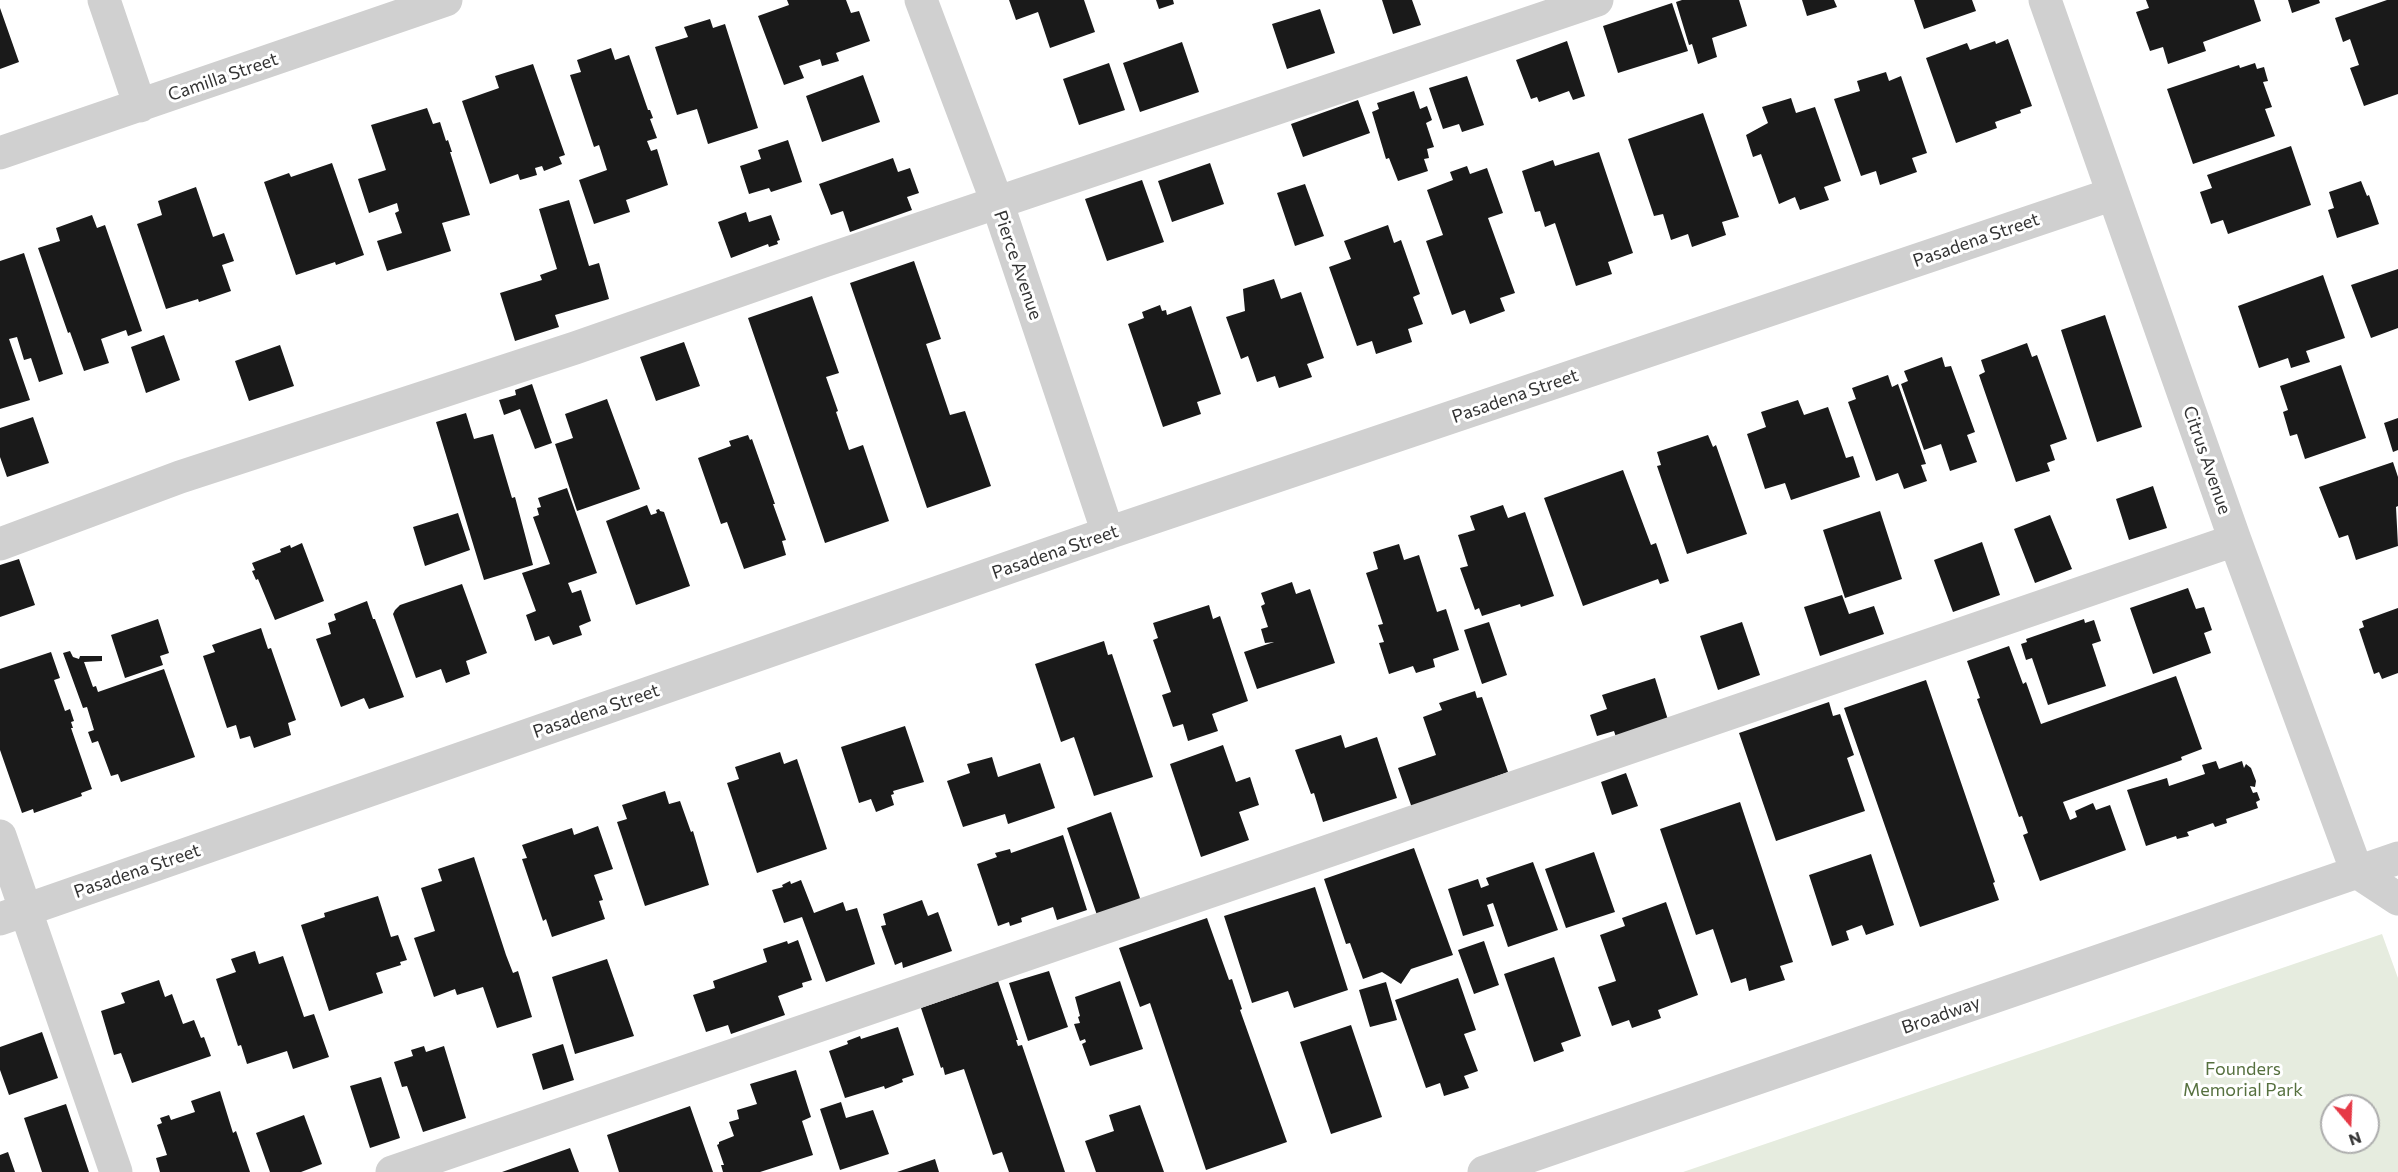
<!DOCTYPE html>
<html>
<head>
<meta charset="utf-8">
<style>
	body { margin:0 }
	#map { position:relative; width:2398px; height:1172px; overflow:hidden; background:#fff; font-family:Commissioner,sans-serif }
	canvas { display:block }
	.north { position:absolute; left:2320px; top:1094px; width:60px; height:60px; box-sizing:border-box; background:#fff; border:2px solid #adadad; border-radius:50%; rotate:161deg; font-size:16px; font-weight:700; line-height:24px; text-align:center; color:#333 }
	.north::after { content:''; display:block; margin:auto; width:21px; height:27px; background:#e63946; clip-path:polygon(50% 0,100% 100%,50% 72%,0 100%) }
</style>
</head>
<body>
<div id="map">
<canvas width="2398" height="1172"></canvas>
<div class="north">N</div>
</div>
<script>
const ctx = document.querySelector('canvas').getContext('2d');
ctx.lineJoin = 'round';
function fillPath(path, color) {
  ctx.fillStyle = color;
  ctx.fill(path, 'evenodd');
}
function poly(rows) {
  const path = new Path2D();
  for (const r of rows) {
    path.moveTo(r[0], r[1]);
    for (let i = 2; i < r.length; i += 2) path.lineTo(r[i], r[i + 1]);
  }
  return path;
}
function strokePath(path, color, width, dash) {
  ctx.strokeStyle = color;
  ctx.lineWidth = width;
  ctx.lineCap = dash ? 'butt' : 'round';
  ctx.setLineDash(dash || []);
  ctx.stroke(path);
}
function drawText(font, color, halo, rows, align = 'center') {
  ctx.font = font + ' Commissioner,sans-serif';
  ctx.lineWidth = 6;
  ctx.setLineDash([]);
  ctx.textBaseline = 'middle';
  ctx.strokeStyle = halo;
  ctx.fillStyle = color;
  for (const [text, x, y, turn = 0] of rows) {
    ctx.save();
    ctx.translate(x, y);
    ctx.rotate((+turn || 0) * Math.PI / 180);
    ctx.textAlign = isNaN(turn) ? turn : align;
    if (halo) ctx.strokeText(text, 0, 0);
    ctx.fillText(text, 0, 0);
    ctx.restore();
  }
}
const green = poly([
	[2382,934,2398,978,2398,1172,1683,1172],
	[2332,1106,2368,1106,2368,1142,2332,1142]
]);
const building = poly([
	[787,0,846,0,851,13,859,11,870,41,836,53,839,61,822,66,820,59,799,66,804,78,784,85,758,16,789,5],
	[1009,0,1084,0,1095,32,1050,48,1038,12,1016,20],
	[1156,0,1173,0,1174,4,1159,9],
	[1382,0,1412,0,1421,25,1393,34],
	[1682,0,1739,0,1747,26,1712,38,1717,57,1698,64,1692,44,1689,45,1676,2],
	[1802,0,1834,0,1837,7,1807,16],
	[1914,0,1972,0,1976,11,1924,29],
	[2146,0,2254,0,2261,21,2203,42,2206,51,2168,64,2163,47,2150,51,2136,12,2149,8],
	[2288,0,2319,0,2320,3,2292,13],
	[2387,0,2398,0,2398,94,2364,106,2350,68,2359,65,2350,39,2343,42,2335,18],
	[1672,3,1688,51,1618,73,1603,26],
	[0,8,19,62,0,69],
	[1320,9,1335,53,1287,69,1272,24],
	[710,19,713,28,725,24,758,128,708,144,697,109,677,115,655,47,688,37,684,27],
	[2008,39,2032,106,2020,110,2021,113,1995,122,1997,128,1956,143,1926,58,1967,43,1970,50,1995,41,1996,44],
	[1567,41,1585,96,1573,100,1569,91,1539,102,1537,97,1531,99,1516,60],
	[1182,42,1199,92,1140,112,1123,63],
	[611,48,615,60,629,55,648,110,650,110,653,118,650,119,657,138,647,141,651,151,657,149,668,185,626,200,630,212,594,224,579,180,607,170,599,145,594,147,570,75,581,72,577,60],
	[1109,63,1125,110,1079,125,1063,79],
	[2255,63,2257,69,2264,67,2268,81,2263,82,2272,107,2265,109,2275,136,2193,164,2167,89,2239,65,2240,68],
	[533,64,565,155,559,157,562,164,544,171,542,166,535,168,537,175,520,180,518,174,490,184,462,101,499,88,495,76],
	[1886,72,1889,81,1901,76,1927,153,1912,158,1917,172,1880,185,1876,171,1861,176,1834,99,1860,91,1857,81],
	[863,75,880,122,822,142,806,96],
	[1467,76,1484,125,1462,132,1459,124,1443,129,1429,88],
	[1414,91,1420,109,1427,106,1432,120,1426,123,1434,147,1427,149,1429,158,1424,159,1428,171,1398,181,1389,158,1386,159,1372,112,1379,109,1377,103],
	[1791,98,1796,113,1815,107,1841,181,1824,187,1829,200,1800,210,1795,197,1779,204,1761,154,1753,157,1746,135,1768,123,1762,107],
	[1358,100,1370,133,1303,157,1291,124],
	[427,108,433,124,440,122,446,141,448,140,452,152,450,152,470,215,442,223,451,251,387,271,377,241,402,233,395,213,399,211,397,203,369,213,358,179,386,170,371,125],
	[1703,113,1739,217,1722,222,1726,235,1692,247,1688,234,1671,240,1663,214,1654,216,1628,139],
	[788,140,802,182,771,192,769,188,749,194,740,166,761,159,758,150],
	[2291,146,2311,205,2228,234,2223,220,2211,224,2200,192,2212,188,2207,175],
	[1599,152,1633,253,1608,262,1612,274,1576,286,1555,223,1545,227,1540,211,1535,212,1522,171,1553,160,1555,166],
	[893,158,898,172,910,168,919,193,907,197,912,210,850,232,843,211,831,215,819,184],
	[332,163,364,255,336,265,335,262,296,275,264,182,289,173,291,177],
	[1210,163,1224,204,1172,222,1158,181],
	[1467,166,1470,174,1487,168,1503,213,1488,218,1515,293,1500,298,1505,311,1470,324,1465,310,1452,315,1426,241,1443,235,1427,190,1453,180,1450,172],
	[1142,180,1164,242,1107,261,1085,199],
	[2361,181,2367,196,2369,195,2379,224,2337,238,2328,210,2334,208,2329,192],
	[1305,184,1324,236,1295,246,1277,193],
	[196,187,213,237,224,233,234,261,222,265,231,291,199,302,198,299,166,309,137,224,162,215,158,201],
	[569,200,589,266,599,263,609,299,555,315,559,327,515,341,500,293,542,280,540,275,557,269,539,209],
	[746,212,749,222,771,215,780,240,777,241,778,244,769,247,768,244,731,258,718,222],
	[92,215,97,228,105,225,142,331,128,336,126,330,101,339,109,363,84,371,70,332,68,333,38,248,60,241,56,228],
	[1388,225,1394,243,1401,240,1420,294,1413,297,1423,324,1408,329,1412,342,1376,354,1372,341,1357,346,1329,267,1351,259,1344,241],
	[24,253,63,374,39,382,31,358,24,360,17,337,9,339,30,400,0,409,0,261],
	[914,261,941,339,926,344,950,415,965,411,991,486,927,508,850,283],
	[2398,269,2398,328,2371,338,2351,285],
	[2323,275,2345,338,2306,351,2310,362,2291,368,2288,358,2259,368,2238,306],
	[1274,279,1281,299,1301,292,1324,358,1307,364,1312,377,1279,388,1275,376,1257,382,1248,356,1241,359,1226,317,1245,311,1243,289],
	[812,296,839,373,826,377,838,411,836,412,849,450,863,445,889,521,825,543,748,318],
	[1160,305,1162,311,1166,310,1167,315,1191,306,1221,394,1197,402,1201,414,1163,427,1128,324,1144,318,1142,312],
	[2105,315,2142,427,2097,442,2061,330],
	[164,335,180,380,146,393,131,347],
	[684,342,700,386,656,401,640,357],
	[2027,343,2032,357,2037,355,2067,439,2050,445,2055,460,2047,463,2050,471,2016,482,1979,375,1985,372,1981,360],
	[280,345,294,386,249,401,235,361],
	[1942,357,1945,367,1951,366,1975,432,1967,435,1977,462,1950,471,1941,444,1924,450,1901,384,1908,381,1904,371],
	[2341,365,2366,438,2305,459,2297,434,2290,436,2283,412,2288,410,2280,386],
	[1888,375,1892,387,1898,384,1926,464,1921,465,1927,481,1904,489,1898,473,1876,481,1848,402,1856,399,1852,388],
	[532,384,552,443,535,449,520,409,504,415,499,400,516,395,515,390],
	[607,399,640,489,577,511,555,444,573,438,565,414],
	[1798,400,1804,415,1828,407,1846,458,1853,456,1860,477,1791,500,1785,483,1765,489,1747,434,1766,427,1761,412],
	[466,413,474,439,493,434,512,498,515,497,533,565,484,580,436,422],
	[33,417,49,463,7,477,0,457,0,428],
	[2398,418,2398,450,2393,452,2384,423],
	[748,435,750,440,752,439,775,504,773,504,786,540,782,541,786,555,744,569,727,522,721,524,698,458,731,446,729,441],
	[1708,435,1713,447,1716,445,1747,534,1687,554,1657,466,1661,465,1657,452],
	[2393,462,2398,477,2398,506,2396,507,2398,546,2356,560,2348,535,2339,538,2319,487],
	[1623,470,1651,545,1656,543,1669,581,1660,584,1658,579,1583,606,1544,498],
	[2153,486,2167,528,2129,540,2116,499],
	[567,488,597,573,568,583,572,593,581,590,591,621,579,626,582,635,553,645,549,636,535,641,526,615,536,611,522,573,550,564,533,517,539,515,537,508,541,507,538,498],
	[647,505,651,515,657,513,656,510,659,509,660,511,664,512,690,586,636,605,606,521],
	[1503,505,1508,518,1525,512,1554,596,1521,607,1520,604,1482,616,1479,608,1475,610,1460,568,1468,566,1458,535,1475,530,1470,516],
	[1880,511,1902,579,1845,598,1823,530],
	[458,513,470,550,425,566,413,527],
	[2050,515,2072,569,2035,583,2014,529],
	[1982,542,2000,595,1953,612,1934,560],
	[302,543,324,601,275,620,258,579,256,580,252,571,255,570,252,563,281,552,280,549,290,545,291,548],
	[1399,544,1404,560,1419,555,1437,612,1446,609,1459,650,1433,659,1435,667,1416,673,1413,666,1389,674,1379,643,1384,642,1378,625,1383,624,1366,573,1378,569,1373,552],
	[19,559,35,605,0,617,0,565],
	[1292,582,1296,594,1310,589,1335,663,1257,689,1244,652,1274,642,1265,643,1261,629,1268,627,1261,606,1265,604,1261,593],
	[462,584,487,653,466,661,470,674,446,683,441,669,416,678,393,614,395,610,400,605],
	[2188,588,2196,609,2204,607,2212,630,2204,633,2211,653,2153,674,2130,608],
	[1842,595,1849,614,1874,606,1884,634,1820,656,1804,607],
	[367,601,373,619,375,619,404,697,369,709,364,698,341,707,316,639,331,634,328,623,336,620,334,614],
	[1209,605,1213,619,1220,616,1248,701,1212,714,1218,731,1188,741,1183,724,1173,727,1162,695,1171,692,1153,640,1158,638,1153,623],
	[2398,608,2398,673,2382,679,2379,672,2374,674,2359,629,2364,627,2362,621],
	[158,619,169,653,160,656,163,665,125,678,111,635],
	[2084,619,2085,623,2094,620,2101,641,2092,644,2106,686,2048,705,2032,658,2026,660,2021,644,2027,642,2026,639],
	[1489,622,1507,675,1482,684,1464,630],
	[1742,622,1760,675,1718,690,1700,636],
	[261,628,268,649,271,648,296,720,288,723,291,735,254,748,250,736,240,739,236,725,227,728,203,656,215,652,212,645],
	[1104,641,1108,655,1112,654,1153,777,1094,796,1074,737,1061,742,1035,664],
	[2009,646,2023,684,2026,682,2041,724,2176,676,2202,749,2181,757,2182,760,2063,802,2070,820,2077,817,2075,811,2093,803,2096,810,2110,805,2126,850,2040,881,2023,835,2028,833,2022,816,2019,817,1977,699,1980,698,1967,661],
	[70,651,73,657,79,659,80,656,102,656,102,661,84,662,93,687,96,686,98,692,164,669,195,757,121,782,118,774,111,776,98,741,92,743,88,732,94,730,87,707,83,708,63,653],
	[51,652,60,678,54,680,65,711,70,709,74,721,71,722,73,728,71,728,92,789,81,793,82,796,34,813,33,809,22,813,0,750,0,669],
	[1655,678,1668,720,1616,737,1614,731,1597,736,1590,715,1607,709,1602,695],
	[1926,680,1995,882,1993,883,1999,900,1920,927,1844,708],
	[1475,691,1477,698,1482,697,1508,772,1412,808,1398,768,1436,755,1423,717,1442,710,1439,703],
	[1829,702,1833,716,1840,714,1854,755,1847,758,1865,811,1776,841,1739,733],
	[905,726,924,782,893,791,894,794,891,795,894,805,876,812,871,799,859,803,841,747],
	[1341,735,1345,748,1377,737,1397,798,1323,822,1314,793,1311,794,1295,750],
	[1223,745,1236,782,1250,777,1259,805,1239,812,1249,840,1201,857,1170,764],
	[780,752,784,764,797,759,827,849,757,873,727,783,739,779,735,767],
	[992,757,998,777,1040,763,1055,808,1008,824,1005,814,963,827,947,781,970,773,967,764],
	[2216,761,2219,769,2242,761,2244,768,2246,764,2251,768,2256,781,2255,787,2250,786,2253,793,2257,792,2260,800,2256,802,2258,808,2226,819,2227,823,2215,827,2213,823,2187,832,2189,836,2177,839,2176,836,2146,846,2127,790,2167,778,2169,786,2205,774,2202,765],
	[1626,773,1638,806,1612,815,1601,782],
	[665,791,669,804,680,801,691,832,693,831,709,885,645,906,617,822,627,819,622,805],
	[1740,802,1793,962,1780,966,1785,980,1749,991,1746,978,1731,983,1713,929,1696,935,1660,829],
	[1111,812,1141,901,1097,915,1067,828],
	[598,826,613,869,594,875,603,900,599,901,605,919,552,937,546,919,543,921,522,859,527,858,522,845,572,828,574,835],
	[1063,835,1087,910,1057,920,1053,907,1021,918,1022,922,1010,926,1009,922,998,926,977,864,997,857,995,853,1010,849,1011,853],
	[1414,848,1453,955,1411,969,1401,984,1382,972,1363,979,1350,943,1346,944,1324,879],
	[1594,852,1615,912,1566,928,1545,869],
	[1871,854,1894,925,1866,935,1862,925,1846,931,1849,940,1832,946,1809,875],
	[474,857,506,955,513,973,518,971,532,1017,497,1028,483,987,457,995,455,989,434,997,414,938,435,931,421,888,442,881,438,869],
	[1533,862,1558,930,1508,947,1493,903,1487,905,1494,926,1463,936,1448,889,1478,879,1481,888,1489,885,1486,878],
	[801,880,814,913,843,902,846,911,857,908,875,964,826,982,802,917,784,923,772,890,783,887,782,885,790,881,791,884],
	[1315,887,1348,990,1294,1008,1288,991,1252,1003,1224,916],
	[378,896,391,937,398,935,407,960,400,962,401,965,376,973,383,993,329,1011,301,925,325,917,324,913],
	[922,900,928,916,938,912,952,951,903,968,902,962,895,965,881,926,886,925,883,914],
	[1666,902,1698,995,1658,1010,1661,1018,1632,1028,1629,1020,1612,1026,1598,987,1616,981,1600,935,1625,926,1622,918],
	[1207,918,1229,980,1232,979,1242,1009,1240,1010,1287,1142,1206,1170,1150,1003,1140,1007,1119,948],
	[798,940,812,980,802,983,803,987,778,996,785,1015,731,1034,728,1025,706,1032,693,995,715,988,713,981,767,962,763,949,787,941,788,944],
	[1484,941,1499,985,1474,994,1458,950],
	[255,951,259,964,283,956,304,1017,314,1014,329,1057,293,1069,287,1051,247,1064,241,1045,238,1046,216,979,236,972,231,959],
	[1554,957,1581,1036,1561,1043,1564,1051,1534,1062,1504,974],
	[607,959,634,1036,575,1054,552,977],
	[1049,971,1068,1027,1028,1041,1009,983],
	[1458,978,1476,1030,1464,1034,1478,1071,1464,1076,1469,1088,1444,1096,1440,1083,1426,1088,1395,1000],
	[159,980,165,997,172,994,183,1024,194,1020,201,1038,204,1037,211,1056,132,1083,121,1053,114,1055,101,1011,125,1003,121,993],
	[998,981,1018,1040,1016,1040,1018,1046,1022,1045,1065,1172,1009,1172,1002,1152,993,1155,964,1069,945,1075,943,1067,941,1068,921,1008],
	[1120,981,1143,1049,1090,1066,1082,1044,1086,1042,1085,1039,1080,1041,1074,1024,1080,1023,1078,1017,1080,1016,1075,997],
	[1386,982,1397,1020,1370,1027,1359,990],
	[1351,1025,1382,1117,1331,1134,1300,1042],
	[898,1027,914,1075,902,1079,903,1082,885,1089,884,1086,845,1098,829,1051,848,1044,847,1041,860,1036,861,1039],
	[42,1032,58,1078,9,1095,0,1070,0,1047],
	[563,1044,574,1080,543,1090,532,1054],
	[424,1046,426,1052,444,1046,466,1118,423,1132,407,1086,402,1087,394,1062,413,1056,411,1050],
	[796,1070,811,1117,802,1121,813,1155,760,1172,723,1172,721,1165,724,1165,717,1145,719,1144,719,1142,734,1136,729,1122,739,1119,737,1110,757,1104,750,1084],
	[381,1077,400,1138,370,1148,350,1086],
	[220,1091,233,1133,236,1131,250,1172,160,1172,156,1158,167,1155,157,1125,162,1123,160,1118,169,1115,171,1120,195,1112,191,1101],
	[841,1102,846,1118,873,1110,889,1154,840,1170,820,1109],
	[66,1104,89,1172,42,1172,24,1118],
	[1140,1105,1164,1172,1096,1172,1085,1141,1114,1131,1109,1115],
	[690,1106,713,1172,619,1172,607,1135],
	[304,1115,322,1164,301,1172,270,1172,256,1133],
	[570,1148,579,1172,502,1172],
	[8,1152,15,1172,0,1172,0,1155],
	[935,1159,939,1172,897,1172]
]);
const minor = poly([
	[104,0,140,106],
	[921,0,997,202,1108,533],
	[2045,0,2235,540,2357,872,2398,899],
	[0,153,446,0],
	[0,544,180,477,575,348,824,261,1597,0],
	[0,836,116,1172],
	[0,919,1108,533,2113,194],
	[392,1172,2235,540],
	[1484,1172,2398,858]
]);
const streetNames = [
	["Camilla Street",223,77,-19],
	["Pasadena Street",1976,240,-19],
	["Pierce Avenue",1018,265,71],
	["Pasadena Street",1515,396,-19],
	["Citrus Avenue",2207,460,71],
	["Pasadena Street",1055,552,-19],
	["Pasadena Street",596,711,-19],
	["Pasadena Street",137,871,-19],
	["Broadway",1941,1015,-19]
];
const parkNames = [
	["Founders",2243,1069],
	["Memorial Park",2243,1090]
];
fillPath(green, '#e6ecdf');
fillPath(building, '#1a1a1a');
strokePath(minor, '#d0d0d0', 33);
drawText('18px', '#333', '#fff', streetNames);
drawText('18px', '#56703f', '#fff', parkNames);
</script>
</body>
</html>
